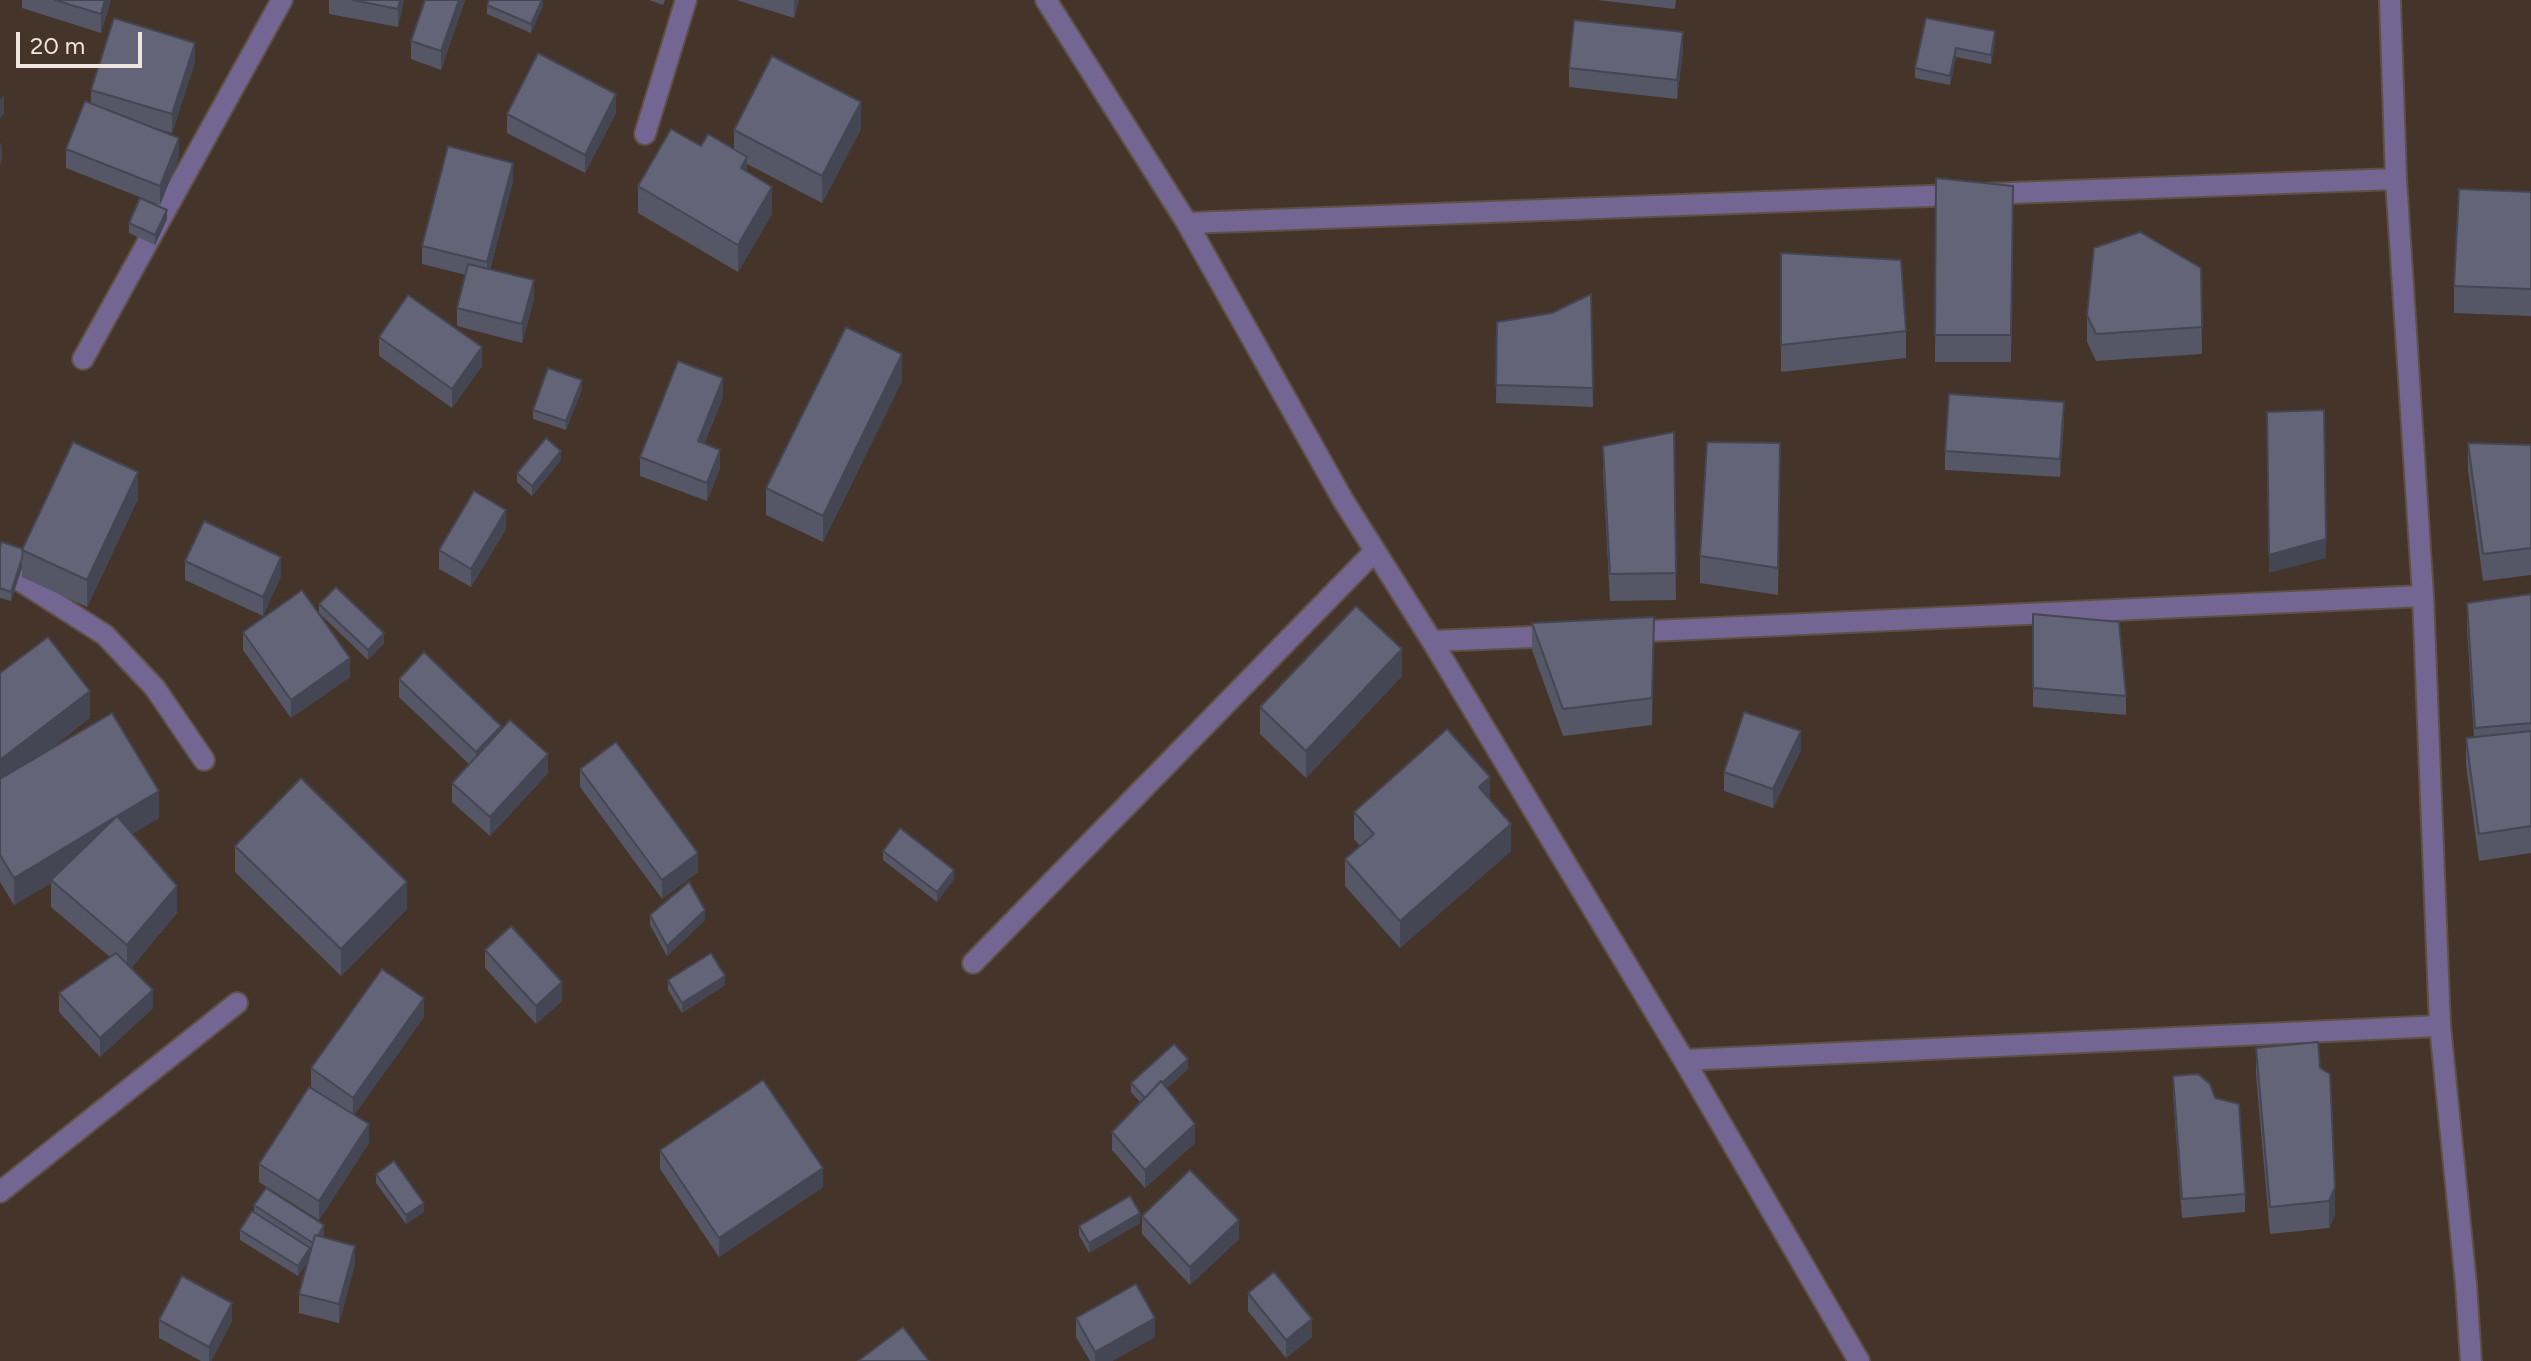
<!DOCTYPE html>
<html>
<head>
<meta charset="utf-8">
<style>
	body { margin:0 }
	#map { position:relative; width:2531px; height:1361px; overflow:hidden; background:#443429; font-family:Figtree,sans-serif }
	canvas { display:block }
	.scale { position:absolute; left:16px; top:32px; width:126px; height:36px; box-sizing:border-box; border:4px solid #efe5de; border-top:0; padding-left:10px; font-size:24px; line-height:28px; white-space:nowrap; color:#efe5de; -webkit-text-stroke:6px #443429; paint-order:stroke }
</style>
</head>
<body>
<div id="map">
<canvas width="2531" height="1361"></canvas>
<div class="scale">20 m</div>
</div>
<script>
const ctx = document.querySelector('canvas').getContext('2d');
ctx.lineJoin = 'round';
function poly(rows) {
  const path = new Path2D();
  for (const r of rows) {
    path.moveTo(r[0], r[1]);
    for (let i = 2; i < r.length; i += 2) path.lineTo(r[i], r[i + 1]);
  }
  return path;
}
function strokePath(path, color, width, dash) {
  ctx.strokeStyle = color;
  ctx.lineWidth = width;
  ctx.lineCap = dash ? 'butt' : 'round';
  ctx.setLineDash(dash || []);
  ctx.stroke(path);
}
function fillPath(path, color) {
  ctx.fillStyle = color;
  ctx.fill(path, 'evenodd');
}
const street = poly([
	[1046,0,1187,223,1343,500,1432,641,1684,1060,1859,1361],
	[2390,0,2396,179,2423,596,2440,1026,2466,1284,2471,1361],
	[645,134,686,0],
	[1187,223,2396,179],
	[83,359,282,0],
	[0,568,105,635,155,688,204,760],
	[1628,632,2423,596],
	[1432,641,1556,636],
	[973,963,1375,551],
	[1684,1060,2440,1026],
	[0,1192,237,1003]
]);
const wall = poly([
	[22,0,111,0,101,33,22,8],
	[329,0,404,0,398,27,329,14],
	[465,0,441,70,411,59,411,41],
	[543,0,543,6,531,33,487,14,487,5],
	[649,0,665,0,663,5],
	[736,0,799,0,794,18],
	[1597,0,1676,0,1675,9],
	[1926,18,1995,41,1991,64,1956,57,1950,85,1915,78,1915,68],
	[1683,50,1677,99,1569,87,1569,68],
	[195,62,172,133,140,123,179,157,160,205,66,168,66,149,91,103,91,90],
	[616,113,585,173,507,133,507,114],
	[861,129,822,203,747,164,747,172,772,214,738,272,638,213,638,186,701,146,734,149,734,130],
	[1936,178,2013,186,2011,362,1935,362],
	[513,181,490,270,534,299,522,343,457,326,457,308,466,275,422,264,422,246],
	[2531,192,2531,316,2454,313,2454,286],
	[167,219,155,245,129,233,129,223],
	[1781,253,1906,331,1906,358,1781,372],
	[2201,268,2202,354,2096,361,2087,342,2087,315],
	[1591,294,1593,407,1496,403,1497,322,1552,313],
	[379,337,482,366,452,408,379,356],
	[902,381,823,542,766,515,766,488],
	[582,389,566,430,533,419,533,410],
	[723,397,704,444,720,468,707,501,640,476,640,457],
	[2064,421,2060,477,1945,470,1945,451],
	[1674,432,1676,600,1610,601,1603,473,1603,446],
	[1780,443,1778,595,1700,583,1700,556],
	[2468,443,2531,445,2531,575,2483,581,2468,470],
	[561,460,532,496,517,482,517,473],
	[138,499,87,607,22,577,22,568,11,601,0,598,0,547,23,549],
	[506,529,471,587,439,569,439,550],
	[185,561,281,576,263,616,185,580],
	[2531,594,2531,853,2479,861,2466,765,2466,738,2474,737,2467,630,2467,603],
	[319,604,384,643,368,660,319,613],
	[2033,614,2126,696,2126,715,2033,707],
	[1654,617,1652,725,1563,736,1532,650,1532,623],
	[243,632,350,677,291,718,243,650],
	[0,673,90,718,46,752,159,818,132,834,177,913,131,968,153,1008,100,1057,59,1012,59,993,110,957,51,907,51,883,14,905,0,882],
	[1402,676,1306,778,1260,734,1260,707],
	[399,679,501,730,548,773,490,836,452,802,452,783,469,764,399,697],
	[1801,750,1773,808,1724,791,1724,772],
	[580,769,698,872,662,899,580,787],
	[1490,800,1511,851,1400,948,1345,886,1345,859,1360,846,1354,839,1354,812],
	[235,846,407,909,341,976,235,872],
	[883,851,954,879,937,902,883,860],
	[650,915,705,920,667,956,650,925],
	[485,950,562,1001,536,1024,485,968],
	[668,980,725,985,682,1013,668,990],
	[424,1017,354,1115,369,1143,319,1220,259,1182,259,1164,328,1099,311,1087,311,1068],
	[2256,1048,2335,1215,2329,1228,2270,1234,2256,1075],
	[1188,1069,1167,1088,1195,1143,1145,1188,1112,1150,1112,1132,1140,1102,1131,1092,1131,1083],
	[2173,1076,2245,1194,2245,1212,2182,1218,2173,1094],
	[660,1150,823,1187,719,1257,660,1169],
	[376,1174,424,1212,406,1224,376,1183],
	[254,1205,324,1235,323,1237,355,1264,339,1323,299,1313,299,1294,309,1259,298,1276,240,1240,240,1230,254,1213],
	[1142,1216,1239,1239,1190,1285,1142,1234],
	[1140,1223,1089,1253,1079,1235,1079,1226],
	[1248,1293,1312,1337,1286,1358,1248,1311],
	[1076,1318,1155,1337,1112,1361,1090,1361,1076,1337],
	[159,1320,232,1321,211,1361,201,1361,159,1338]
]);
const shadedWall = poly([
	[105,0,111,0,101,33,101,14],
	[400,0,404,0,398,27,398,9],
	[459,0,465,0,441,70,441,51],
	[542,0,543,0,543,6,531,33,531,24],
	[794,0,799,0,794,18],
	[1995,31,1995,41,1991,64,1991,55],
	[1683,32,1683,50,1677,99,1677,80],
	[195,43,195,62,172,133,172,114],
	[1956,48,1956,57,1950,85,1950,76],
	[4,94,4,113,0,119,0,100],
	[616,94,616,113,585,173,585,155],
	[861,102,861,129,822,203,822,176],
	[179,138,179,157,160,205,160,186],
	[2,142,2,160,0,165,0,146],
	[747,157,747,184,741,168],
	[513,163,513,181,487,281,487,262],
	[772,187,772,214,738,272,738,245],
	[167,210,167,219,155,245,155,235],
	[534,280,534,299,522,343,522,324],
	[482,347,482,366,452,408,452,389],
	[902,354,902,381,823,542,823,516],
	[723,378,723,397,698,460,698,441],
	[582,380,582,389,566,430,566,421],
	[2064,402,2064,421,2060,477,2060,459],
	[720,450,720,468,707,501,707,483],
	[561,451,561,460,532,496,532,486],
	[138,472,138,499,87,607,87,580],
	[506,510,506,529,471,587,471,569],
	[2326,539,2326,558,2269,573,2269,555],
	[281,557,281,576,263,616,263,597],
	[22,558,22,568,11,601,11,592],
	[384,633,384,643,368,660,368,650],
	[1402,649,1402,676,1306,778,1306,751],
	[350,658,350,677,291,718,291,700],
	[90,691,90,718,0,787,0,760],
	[501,726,501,744,476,771,476,752],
	[1801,731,1801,750,1773,808,1773,789],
	[548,754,548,773,490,836,490,817],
	[1490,777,1490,804,1479,787],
	[159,791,159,818,117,843,117,816],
	[117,816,51,880,51,883,14,905,14,878],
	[1511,824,1511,851,1400,948,1400,921],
	[698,853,698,872,662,899,662,880],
	[954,870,954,879,937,902,937,892],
	[407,882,407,909,341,976,341,949],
	[177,886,177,913,127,972,127,945],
	[705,910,705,920,667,956,667,946],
	[725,976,725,985,682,1013,682,1003],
	[562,982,562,1001,536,1024,536,1006],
	[153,990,153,1008,100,1057,100,1038],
	[424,998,424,1017,353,1117,353,1098],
	[1188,1059,1188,1069,1146,1108,1146,1098],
	[369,1124,369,1143,319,1220,319,1201],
	[1195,1124,1195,1143,1145,1188,1145,1170],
	[823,1168,823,1187,719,1257,719,1238],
	[2335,1188,2335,1215,2329,1228,2329,1201],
	[424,1203,424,1212,406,1224,406,1215],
	[1140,1213,1140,1223,1089,1253,1089,1243],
	[1239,1220,1239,1239,1190,1285,1190,1267],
	[324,1225,324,1235,313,1253,313,1243],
	[355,1246,355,1264,339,1323,339,1304],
	[310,1248,310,1257,298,1276,298,1266],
	[232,1303,232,1321,211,1361,209,1361,209,1347],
	[1155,1318,1155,1337,1112,1361,1095,1361,1095,1352],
	[1312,1319,1312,1337,1286,1358,1286,1340]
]);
const building = poly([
	[55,0,105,0,101,14,55,0],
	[353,0,400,0,398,9,353,0],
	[425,0,459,0,441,51,411,41,425,0],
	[489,0,542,0,531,24,487,5,489,0],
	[114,18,195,43,172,114,91,90,114,18],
	[1926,18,1995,31,1991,55,1956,48,1950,76,1915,68,1926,18],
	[1574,20,1683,32,1677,80,1569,68,1574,20],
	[538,53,616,94,585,155,507,114,538,53],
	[772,56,861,102,822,176,734,130,772,56],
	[85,101,179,138,160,186,66,149,85,101],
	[671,129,701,146,708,134,747,157,741,168,772,187,738,245,638,186,671,129],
	[448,146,513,163,487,262,422,246,448,146],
	[1936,178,2013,186,2011,335,1935,335,1936,178],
	[2459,189,2531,192,2531,289,2454,286,2459,189],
	[140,198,167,210,155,235,129,223,140,198],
	[2140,232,2201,268,2202,327,2096,334,2087,315,2094,248,2140,232],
	[1781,253,1901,260,1906,331,1781,345,1781,253],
	[468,264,534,280,522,324,457,308,468,264],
	[1591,294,1593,388,1496,385,1497,322,1552,313,1591,294],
	[408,295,482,347,452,389,379,337,408,295],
	[846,327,902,354,823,516,766,488,846,327],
	[678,361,723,378,698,441,720,450,707,483,640,457,678,361],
	[548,368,582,380,566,421,533,410,548,368],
	[1949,394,2064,402,2060,459,1945,451,1949,394],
	[2324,410,2326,539,2269,555,2267,412,2324,410],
	[1674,432,1676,573,1610,574,1603,446,1674,432],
	[546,438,561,451,532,486,517,473,546,438],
	[73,442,138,472,87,580,22,550,73,442],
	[1707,442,1780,443,1778,568,1700,556,1707,442],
	[2468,443,2531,445,2531,548,2483,554,2468,443],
	[474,491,506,510,471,569,439,550,474,491],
	[204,521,281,557,263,597,185,561,204,521],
	[2,542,23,549,22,558,11,592,0,588,0,547,2,542],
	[336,587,384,633,368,650,319,604,336,587],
	[302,590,350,658,291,700,243,632,302,590],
	[2531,594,2531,723,2475,728,2467,603,2531,594],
	[1356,606,1402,649,1306,751,1260,707,1356,606],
	[2033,614,2119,622,2126,696,2033,688,2033,614],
	[1654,617,1652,698,1563,709,1532,623,1654,617],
	[48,637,90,691,0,760,0,673,48,637],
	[424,652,501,726,476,752,399,679,424,652],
	[1744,712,1801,731,1773,789,1724,772,1744,712],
	[112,713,159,791,117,816,177,886,127,945,51,880,117,816,14,878,0,855,0,779,112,713],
	[510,720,548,754,490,817,452,783,510,720],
	[1447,729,1490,777,1479,787,1511,824,1400,921,1345,859,1374,834,1354,812,1447,729],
	[2531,731,2531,826,2479,834,2466,738,2531,731],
	[616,742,698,853,662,880,580,769,616,742],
	[301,778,407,882,341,949,235,846,301,778],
	[900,828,954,870,937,892,883,851,900,828],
	[689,882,705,910,667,946,650,915,689,882],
	[511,926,562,982,536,1006,485,950,511,926],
	[116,953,153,990,100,1038,59,993,116,953],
	[711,953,725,976,682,1003,668,980,711,953],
	[382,969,424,998,353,1098,311,1068,382,969],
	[2318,1042,2320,1068,2330,1074,2335,1188,2329,1201,2270,1207,2256,1048,2318,1042],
	[1174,1044,1188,1059,1162,1083,1161,1081,1145,1098,1131,1083,1174,1044],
	[2198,1074,2210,1084,2215,1098,2239,1104,2245,1194,2182,1199,2173,1076,2198,1074],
	[763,1080,823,1168,719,1238,660,1150,763,1080],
	[1161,1081,1195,1124,1145,1170,1112,1132,1161,1081],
	[309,1087,369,1124,319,1201,259,1164,309,1087],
	[394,1161,424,1203,406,1215,376,1174,394,1161],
	[1190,1170,1239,1220,1190,1267,1142,1216,1190,1170],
	[266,1188,324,1225,318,1236,315,1235,313,1243,254,1205,266,1188],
	[1130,1196,1140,1213,1089,1243,1079,1226,1130,1196],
	[252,1211,310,1248,298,1266,240,1230,252,1211],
	[315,1235,355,1246,339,1304,299,1294,315,1235],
	[1274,1272,1312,1319,1286,1340,1248,1293,1274,1272],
	[182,1276,232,1303,209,1347,159,1320,182,1276],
	[1136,1284,1155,1318,1095,1352,1076,1318,1136,1284],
	[903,1327,929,1361,858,1361,903,1327]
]);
strokePath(street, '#5f5046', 24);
strokePath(street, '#746692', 20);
fillPath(wall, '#555666');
fillPath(shadedWall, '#454653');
fillPath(building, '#636477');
strokePath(building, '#454653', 2);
</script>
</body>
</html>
